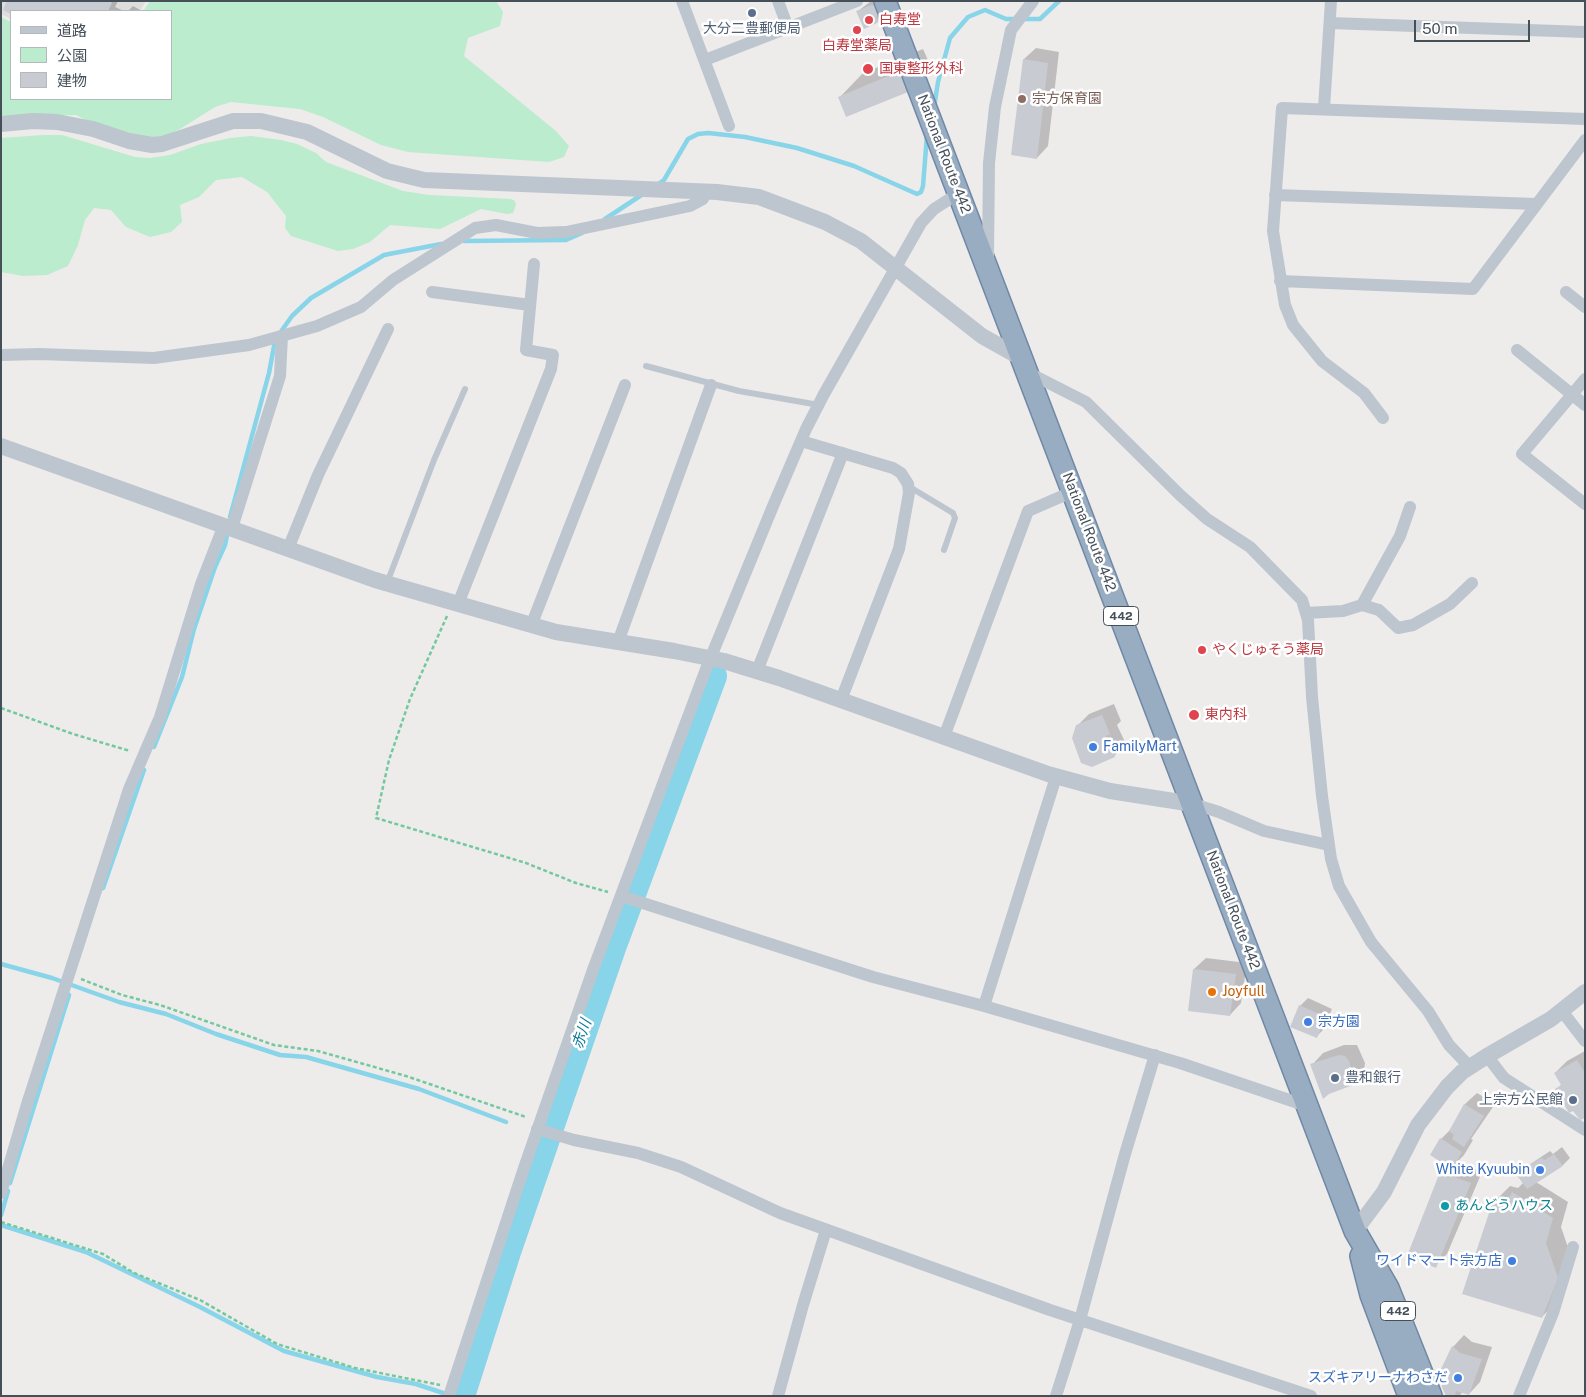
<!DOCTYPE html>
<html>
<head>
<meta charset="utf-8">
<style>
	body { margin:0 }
	#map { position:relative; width:1586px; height:1397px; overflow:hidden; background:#eeebeb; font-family:"Public Sans","Noto Sans JP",sans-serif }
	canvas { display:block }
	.frame { position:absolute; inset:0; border:2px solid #454f58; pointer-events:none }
	.legend { position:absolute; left:10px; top:10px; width:162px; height:90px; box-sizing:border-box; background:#fff; border:1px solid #b5b9bc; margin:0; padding:6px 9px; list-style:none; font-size:15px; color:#454f58 }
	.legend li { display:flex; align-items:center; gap:10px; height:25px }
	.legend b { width:25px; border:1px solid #b5b9bc }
	.scale { position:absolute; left:1414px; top:20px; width:116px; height:22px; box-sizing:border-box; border:2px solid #454f58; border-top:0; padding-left:6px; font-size:15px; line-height:18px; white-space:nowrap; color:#454f58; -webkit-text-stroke:4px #fff; paint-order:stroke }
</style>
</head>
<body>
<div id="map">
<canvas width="1586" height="1397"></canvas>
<div class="frame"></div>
<ul class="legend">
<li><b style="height:6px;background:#bdc6ce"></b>道路</li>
<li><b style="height:14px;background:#baeccd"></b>公園</li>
<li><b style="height:14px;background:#c8cbd1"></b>建物</li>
</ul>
<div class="scale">50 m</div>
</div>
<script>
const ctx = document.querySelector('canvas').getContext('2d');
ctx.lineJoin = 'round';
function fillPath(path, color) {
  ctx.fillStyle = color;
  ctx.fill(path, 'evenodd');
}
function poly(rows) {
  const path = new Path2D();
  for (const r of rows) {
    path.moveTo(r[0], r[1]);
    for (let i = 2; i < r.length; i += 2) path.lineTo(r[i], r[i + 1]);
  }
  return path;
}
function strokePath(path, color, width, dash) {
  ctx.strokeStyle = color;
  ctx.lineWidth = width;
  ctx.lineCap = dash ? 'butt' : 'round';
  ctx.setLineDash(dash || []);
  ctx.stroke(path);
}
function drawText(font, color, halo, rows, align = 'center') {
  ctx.font = font + ' "Public Sans","Noto Sans JP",sans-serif';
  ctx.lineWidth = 5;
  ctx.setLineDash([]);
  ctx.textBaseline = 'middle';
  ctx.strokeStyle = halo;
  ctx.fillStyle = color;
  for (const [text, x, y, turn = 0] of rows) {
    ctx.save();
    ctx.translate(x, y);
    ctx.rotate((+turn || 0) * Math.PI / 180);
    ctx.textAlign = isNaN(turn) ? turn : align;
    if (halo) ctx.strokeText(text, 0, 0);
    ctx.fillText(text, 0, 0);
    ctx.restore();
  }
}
const education = poly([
	[1,1,146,1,140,11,11,11,11,19,1,14]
]);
const green = poly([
	[150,1,496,1,503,12,500,26,468,38,464,56,556,131,569,146,564,157,549,162,408,152,381,145,323,117,300,109,231,102,215,107,180,129,154,141,94,124,76,115,1,118,1,17,11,22,11,99,171,99,171,11,143,11],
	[43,135,62,135,135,157,150,158,170,155,201,144,231,138,251,136,281,140,297,144,316,153,326,162,403,191,429,195,511,199,515,201,516,205,513,213,507,214,481,209,440,229,390,225,370,242,353,249,338,251,291,236,285,228,286,216,267,192,242,177,216,180,199,197,180,205,182,222,171,232,150,237,126,227,111,210,94,208,85,220,78,245,68,266,47,275,23,276,1,272,1,138]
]);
const shadow = poly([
	[9,1,118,1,115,7,124,11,11,11,11,13,4,10],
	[871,1,887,1,886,14,878,21,858,11],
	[133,6,142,11,128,11],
	[1036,48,1059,52,1048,146,1037,158,1024,59],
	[923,49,931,67,907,91,840,97,863,73],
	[1114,704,1121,721,1117,725,1126,744,1114,756,1077,726,1089,714],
	[1206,958,1247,963,1241,1003,1230,1015,1194,969],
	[1308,998,1332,1009,1324,1029,1316,1037,1300,1006],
	[1344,1045,1357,1045,1365,1063,1364,1072,1352,1084,1312,1065,1323,1053],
	[1585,1051,1585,1118,1556,1090,1562,1084,1555,1073,1567,1061],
	[1477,1093,1495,1104,1471,1139,1473,1140,1464,1155,1457,1162,1482,1172,1447,1254,1435,1266,1409,1255,1442,1172,1449,1165,1441,1139,1451,1129,1465,1104],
	[1562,1147,1570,1158,1563,1165,1536,1182,1568,1202,1561,1227,1573,1262,1557,1301,1542,1317,1494,1202,1510,1186,1518,1188,1524,1182,1518,1175,1526,1167,1550,1151,1553,1154],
	[1464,1335,1472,1342,1492,1347,1480,1382,1469,1394,1463,1392,1459,1396,1448,1396,1442,1370,1453,1347]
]);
const stream = poly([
	[934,108,938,82,950,38,968,17,985,10,1006,19,1040,19,1059,1],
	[658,184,664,180,688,139,698,134,708,133,745,137,797,148,854,166,917,194,921,192,923,186,927,135],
	[605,219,643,194],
	[464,241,566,240,582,233],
	[280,333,292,316,311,298,384,255,441,244],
	[230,517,269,373,275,341],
	[154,747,182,677,194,629,215,567,225,545,228,530],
	[103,888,144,770],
	[1,964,52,978,119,1002,166,1014,216,1034,280,1055,306,1057,419,1089,506,1122],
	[10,1183,69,995],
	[1,1215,8,1191],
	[1,1225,86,1252,200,1307,284,1351,377,1377,416,1384,449,1395]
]);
const river = poly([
	[461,1396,507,1252,613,945,713,676]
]);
const building = poly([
	[7,1,110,1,112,3,108,11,11,11,11,14,3,10],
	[872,5,876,6,880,12,876,17,879,22,864,29,856,11],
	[1023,59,1048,63,1037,159,1011,155],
	[900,71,908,92,846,117,838,97],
	[1102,715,1110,734,1106,736,1115,757,1092,767,1081,763,1072,738,1076,725],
	[1193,969,1236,974,1230,1016,1188,1011],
	[1299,1005,1326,1017,1317,1038,1290,1027],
	[1339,1055,1345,1056,1349,1061,1355,1081,1353,1085,1329,1094,1323,1099,1310,1064],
	[1577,1060,1585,1073,1585,1118,1580,1120,1573,1111,1569,1113,1555,1089,1561,1085,1554,1073],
	[1464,1104,1484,1116,1464,1147,1452,1139,1454,1135,1449,1131],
	[1440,1138,1462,1152,1452,1169,1430,1155],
	[1554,1154,1563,1166,1527,1189,1516,1174,1541,1158,1545,1160],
	[1440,1172,1471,1183,1436,1268,1407,1256],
	[1512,1192,1553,1218,1546,1243,1558,1278,1542,1318,1462,1294,1493,1201,1506,1205],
	[1452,1346,1460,1353,1482,1359,1469,1395,1456,1391,1455,1396,1446,1396,1442,1387,1441,1369]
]);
const path = poly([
	[447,616,410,699,389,760,376,818,526,863,576,883,608,892],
	[1,708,73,734,130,751],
	[81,979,122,995,160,1005,274,1045,318,1051,406,1076,526,1117],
	[1,1222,103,1254,134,1273,200,1300,277,1344,355,1368,440,1385]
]);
const service = poly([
	[646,366,739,391,819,405],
	[908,486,953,513,955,518,944,550],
	[387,583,434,460,465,389]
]);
const minor = poly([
	[682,1,729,126],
	[778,1,788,28],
	[1330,23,1585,32],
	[705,60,857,1],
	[1324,108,1331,1],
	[1275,195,1536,204],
	[988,256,989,163,995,107,1011,30,1033,1],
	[1280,281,1473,289,1585,140],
	[432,292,530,305],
	[1566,292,1585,307],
	[1517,350,1585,405],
	[1,355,39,354,154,358,249,345,317,326,361,307,393,280,475,228,496,225,537,233,566,232,690,206,703,199,704,191],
	[1029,373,1086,402,1180,495,1207,519,1250,547,1302,600,1308,620,1312,697,1322,796,1331,859,1339,886,1371,942,1428,1011,1449,1045,1470,1067],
	[1585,379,1522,454,1585,504],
	[1383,418,1364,393,1322,361,1293,325,1285,305,1273,231,1282,108,1585,119],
	[801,441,893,468,901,473,908,484,909,493,899,549,841,700],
	[232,528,280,376,282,336],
	[288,549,318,475,388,329],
	[458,604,551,369,553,355,526,350,534,264],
	[1362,605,1400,536,1410,507],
	[1306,613,1343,611,1362,605,1379,610,1398,628,1413,625,1450,604,1472,583],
	[531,626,625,385],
	[618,642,711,385],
	[757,671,843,453],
	[944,737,1028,511,1074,491],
	[1193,804,1219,812,1264,831,1329,845],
	[621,896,873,977,984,1006,1180,1063,1307,1106],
	[984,1006,1056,777],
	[1562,1011,1585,1041],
	[1487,1056,1504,1078,1585,1130],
	[537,1129,574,1140,638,1153,681,1167,780,1213,1050,1310,1311,1396],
	[1,1193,28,1101,129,789,160,717,201,584,224,525],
	[449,1396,524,1168,594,967,706,669,773,506,806,429,824,394,921,223,934,209,959,193],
	[778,1396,803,1305,826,1230],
	[1056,1396,1080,1320,1125,1154,1155,1055],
	[1519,1396,1553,1313,1573,1247]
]);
const tertiary = poly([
	[1,124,33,121,57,122,93,129,129,141,152,145,162,144,233,121,261,121,307,132,387,171,424,180,717,192,759,197,825,222,861,241,982,336,1023,359],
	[1,446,375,580,556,632,674,651,724,661,779,678,1048,774,1110,791,1193,804],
	[1355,1231,1384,1192,1418,1125,1447,1087,1462,1072,1487,1056,1551,1019,1585,992]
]);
const trunk = poly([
	[885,1,1355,1231,1388,1288,1431,1396],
	[1361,1256,1371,1295,1409,1396]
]);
const markers = [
	[752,13,5,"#5c6f8a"],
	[869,20,5,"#e0444e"],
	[857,30,5,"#e0444e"],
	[868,69,6,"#e0444e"],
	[1022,99,5,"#8d6e63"],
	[1202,650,5,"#e0444e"],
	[1194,715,6,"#e0444e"],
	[1093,747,5,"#3f7fe0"],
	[1212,992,5,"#e8710a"],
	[1308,1022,5,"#3f7fe0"],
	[1335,1078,5,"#5c6f8a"],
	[1573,1100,5,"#5c6f8a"],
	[1540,1170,5,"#3f7fe0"],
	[1445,1206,5,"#0f9aa8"],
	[1512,1261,5,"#3f7fe0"],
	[1458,1378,5,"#3f7fe0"]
];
const shields = [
	[1121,616,35],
	[1398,1311,35]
];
const shieldNames = [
	["442",1121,616],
	["442",1398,1311]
];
const healthNames = [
	["白寿堂",879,20],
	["白寿堂薬局",857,46,"center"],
	["国東整形外科",879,69],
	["やくじゅそう薬局",1212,650],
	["東内科",1205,715]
];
const serviceNames = [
	["大分二豊郵便局",752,29],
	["豊和銀行",1345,1078,"left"],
	["上宗方公民館",1563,1100,"right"]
];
const educationNames = [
	["宗方保育園",1032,99]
];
const streetNames = [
	["National Route 442",944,154,69],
	["National Route 442",1089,532,69],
	["National Route 442",1233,910,69]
];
const shopNames = [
	["FamilyMart",1103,747,"left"],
	["宗方園",1318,1022,"left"],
	["White Kyuubin",1530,1170],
	["ワイドマート宗方店",1502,1261],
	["スズキアリーナわさだ",1448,1378]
];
const foodNames = [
	["Joyfull",1222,992]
];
const cultureNames = [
	["あんどうハウス",1455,1206]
];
const waterNames = [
	["赤川",582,1034,-71]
];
fillPath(education, '#dfdcdd');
fillPath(green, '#baeccd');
fillPath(shadow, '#0003');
strokePath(stream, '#88d4e8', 4.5);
strokePath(river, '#88d4e8', 28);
fillPath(building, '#c8cbd1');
strokePath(trunk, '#6f89a5', 24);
strokePath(path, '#73c99e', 2.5, [4, 2.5]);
strokePath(service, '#bdc6ce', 6);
strokePath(minor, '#bdc6ce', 12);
strokePath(tertiary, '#bdc6ce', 16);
strokePath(trunk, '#98acc2', 21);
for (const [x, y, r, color] of markers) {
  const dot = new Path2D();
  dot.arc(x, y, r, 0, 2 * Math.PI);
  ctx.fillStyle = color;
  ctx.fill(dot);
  strokePath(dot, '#fff', 2);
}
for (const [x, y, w] of shields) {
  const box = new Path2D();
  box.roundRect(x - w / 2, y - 9.5, w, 19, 4);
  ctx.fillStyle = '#fff';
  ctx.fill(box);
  strokePath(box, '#454f58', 1);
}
drawText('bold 12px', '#454f58', null, shieldNames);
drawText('14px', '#be3a42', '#fff', healthNames, 'left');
drawText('14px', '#4e5e75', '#fff', serviceNames);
drawText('14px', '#785e54', '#fff', educationNames, 'left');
drawText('14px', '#454f58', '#fff', streetNames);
drawText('14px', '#366cbe', '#fff', shopNames, 'right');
drawText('14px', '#c56008', '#fff', foodNames, 'left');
drawText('14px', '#0d838f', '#fff', cultureNames, 'left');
drawText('italic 15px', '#107c99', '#fff', waterNames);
</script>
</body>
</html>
